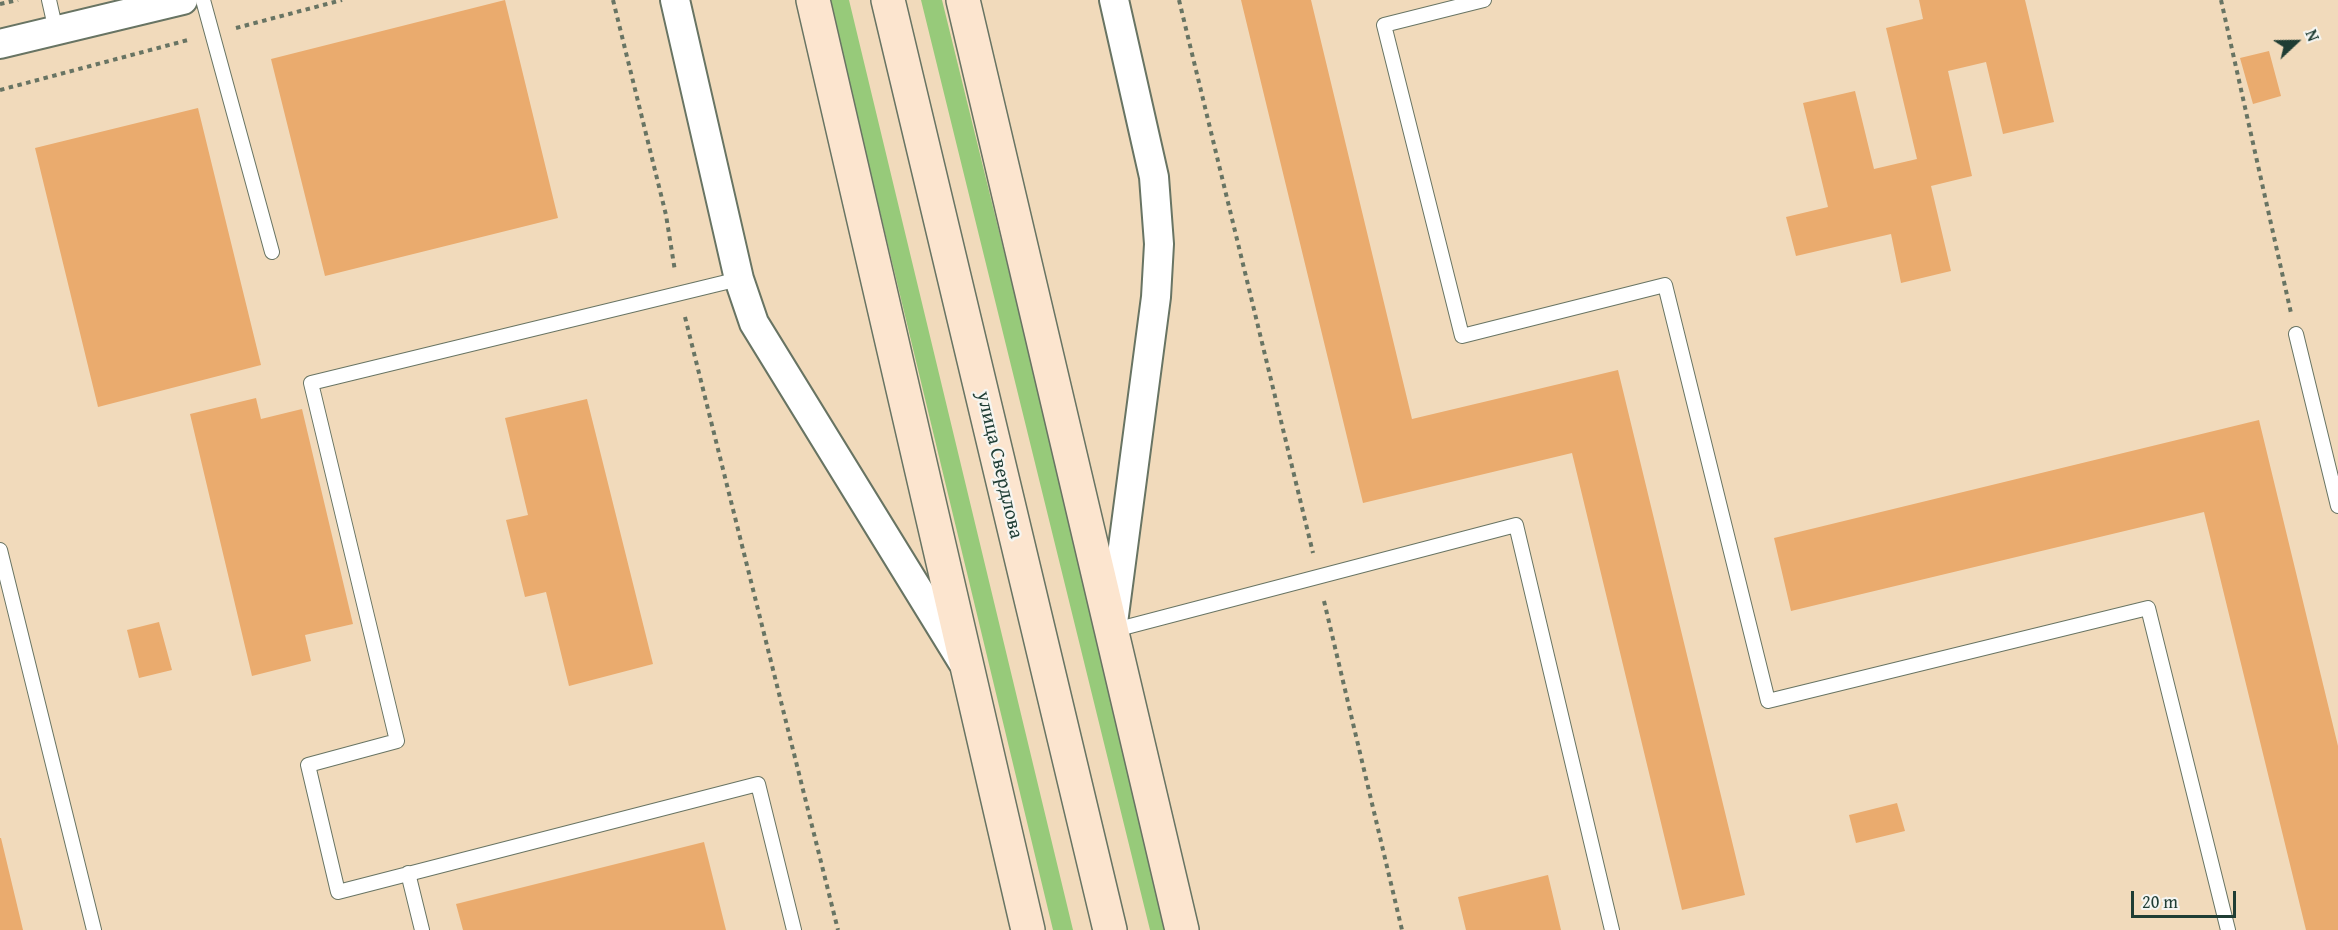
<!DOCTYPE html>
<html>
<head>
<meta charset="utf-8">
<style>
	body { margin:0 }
	#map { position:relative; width:2338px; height:930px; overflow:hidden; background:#f1dabb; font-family:"Gentium Book Plus",serif }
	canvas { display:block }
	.north { position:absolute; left:2266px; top:12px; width:60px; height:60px; -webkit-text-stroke:4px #f6f6f2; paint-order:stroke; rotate:68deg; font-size:16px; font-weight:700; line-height:24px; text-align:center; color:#1f3d34 }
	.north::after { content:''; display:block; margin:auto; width:21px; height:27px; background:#1f3d34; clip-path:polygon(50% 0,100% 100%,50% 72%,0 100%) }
	.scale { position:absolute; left:2131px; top:891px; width:105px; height:27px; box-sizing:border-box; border:3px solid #1f3d34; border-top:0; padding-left:8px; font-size:18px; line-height:21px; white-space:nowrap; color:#1f3d34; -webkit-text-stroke:4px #f6f6f2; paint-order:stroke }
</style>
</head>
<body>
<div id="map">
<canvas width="2338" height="930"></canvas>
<div class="north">N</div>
<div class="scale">20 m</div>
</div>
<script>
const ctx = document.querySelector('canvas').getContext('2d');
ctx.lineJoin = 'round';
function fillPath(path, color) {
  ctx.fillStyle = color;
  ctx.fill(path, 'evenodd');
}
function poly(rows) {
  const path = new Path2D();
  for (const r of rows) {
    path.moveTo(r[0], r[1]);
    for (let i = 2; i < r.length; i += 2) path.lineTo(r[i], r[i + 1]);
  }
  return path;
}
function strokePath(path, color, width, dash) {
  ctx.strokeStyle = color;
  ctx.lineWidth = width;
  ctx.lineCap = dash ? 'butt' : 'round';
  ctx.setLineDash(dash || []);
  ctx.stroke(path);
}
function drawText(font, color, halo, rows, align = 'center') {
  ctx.font = font + ' "Gentium Book Plus",serif';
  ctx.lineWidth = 4.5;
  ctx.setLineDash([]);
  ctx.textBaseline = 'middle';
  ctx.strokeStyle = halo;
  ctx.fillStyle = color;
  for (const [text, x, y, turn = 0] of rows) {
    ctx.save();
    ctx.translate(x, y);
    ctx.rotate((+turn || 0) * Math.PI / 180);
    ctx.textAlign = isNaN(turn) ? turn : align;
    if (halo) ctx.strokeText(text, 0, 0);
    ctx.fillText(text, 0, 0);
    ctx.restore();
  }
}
const green = poly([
	[829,0,849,0,1073,930,1053,930],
	[921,0,942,0,1171,930,1150,930]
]);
const building = poly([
	[505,0,558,218,325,276,271,59],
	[1241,0,1311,0,1412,419,1618,370,1745,895,1682,910,1572,453,1363,503],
	[1919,0,2025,0,2054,122,2003,134,1986,62,1948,71,1972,176,1931,186,1951,271,1901,283,1891,234,1796,256,1786,217,1828,207,1803,103,1855,91,1874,169,1917,159,1886,28,1923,19],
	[2269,51,2281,96,2253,104,2240,58],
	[198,108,261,365,98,407,35,148],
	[256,398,261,419,302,409,353,624,305,635,311,661,252,676,190,414],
	[587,399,653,664,569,686,546,592,525,597,506,520,528,515,505,418],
	[2259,420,2338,746,2338,930,2306,930,2204,512,1791,611,1774,538],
	[159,622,172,670,139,678,127,630],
	[1897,803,1905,831,1856,843,1849,815],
	[0,838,1,838,23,930,0,930],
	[704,842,726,930,463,930,456,904],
	[1548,875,1561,930,1466,930,1458,897]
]);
const path = poly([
	[613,0,666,215,675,271],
	[1179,0,1313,553],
	[2221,0,2291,313],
	[0,4,18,0],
	[236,28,342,0],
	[0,90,188,40],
	[685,317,838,930],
	[1324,601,1402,930]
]);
const lane = poly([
	[49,0,56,31],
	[203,0,272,252],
	[1484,0,1384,25,1462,336,1665,285,1768,701,2148,608,2228,930],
	[739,279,311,383,397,741,308,765,338,892,758,784,794,930],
	[2296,334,2338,506],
	[0,550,94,930],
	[1111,631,1516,525,1612,930],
	[408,873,422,930]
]);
const street = poly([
	[675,0,739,279,754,323,962,661],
	[0,44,183,0],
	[1113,623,1156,297,1159,244,1154,177,1114,0]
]);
const secondary = poly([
	[813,0,1028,930],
	[888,0,1110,930],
	[963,0,1182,930]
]);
const streetNames = [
	["улица Свердлова",999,465,77]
];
fillPath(green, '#97ca7a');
fillPath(building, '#eaab6e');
strokePath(lane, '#687463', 16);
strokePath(street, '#687463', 32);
strokePath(secondary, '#687463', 36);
strokePath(path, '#687463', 4, [4.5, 4.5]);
strokePath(lane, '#fff', 14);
strokePath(street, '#fff', 28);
strokePath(secondary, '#fce5cf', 33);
drawText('20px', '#1f3d34', '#f6f6f2', streetNames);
</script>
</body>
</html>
